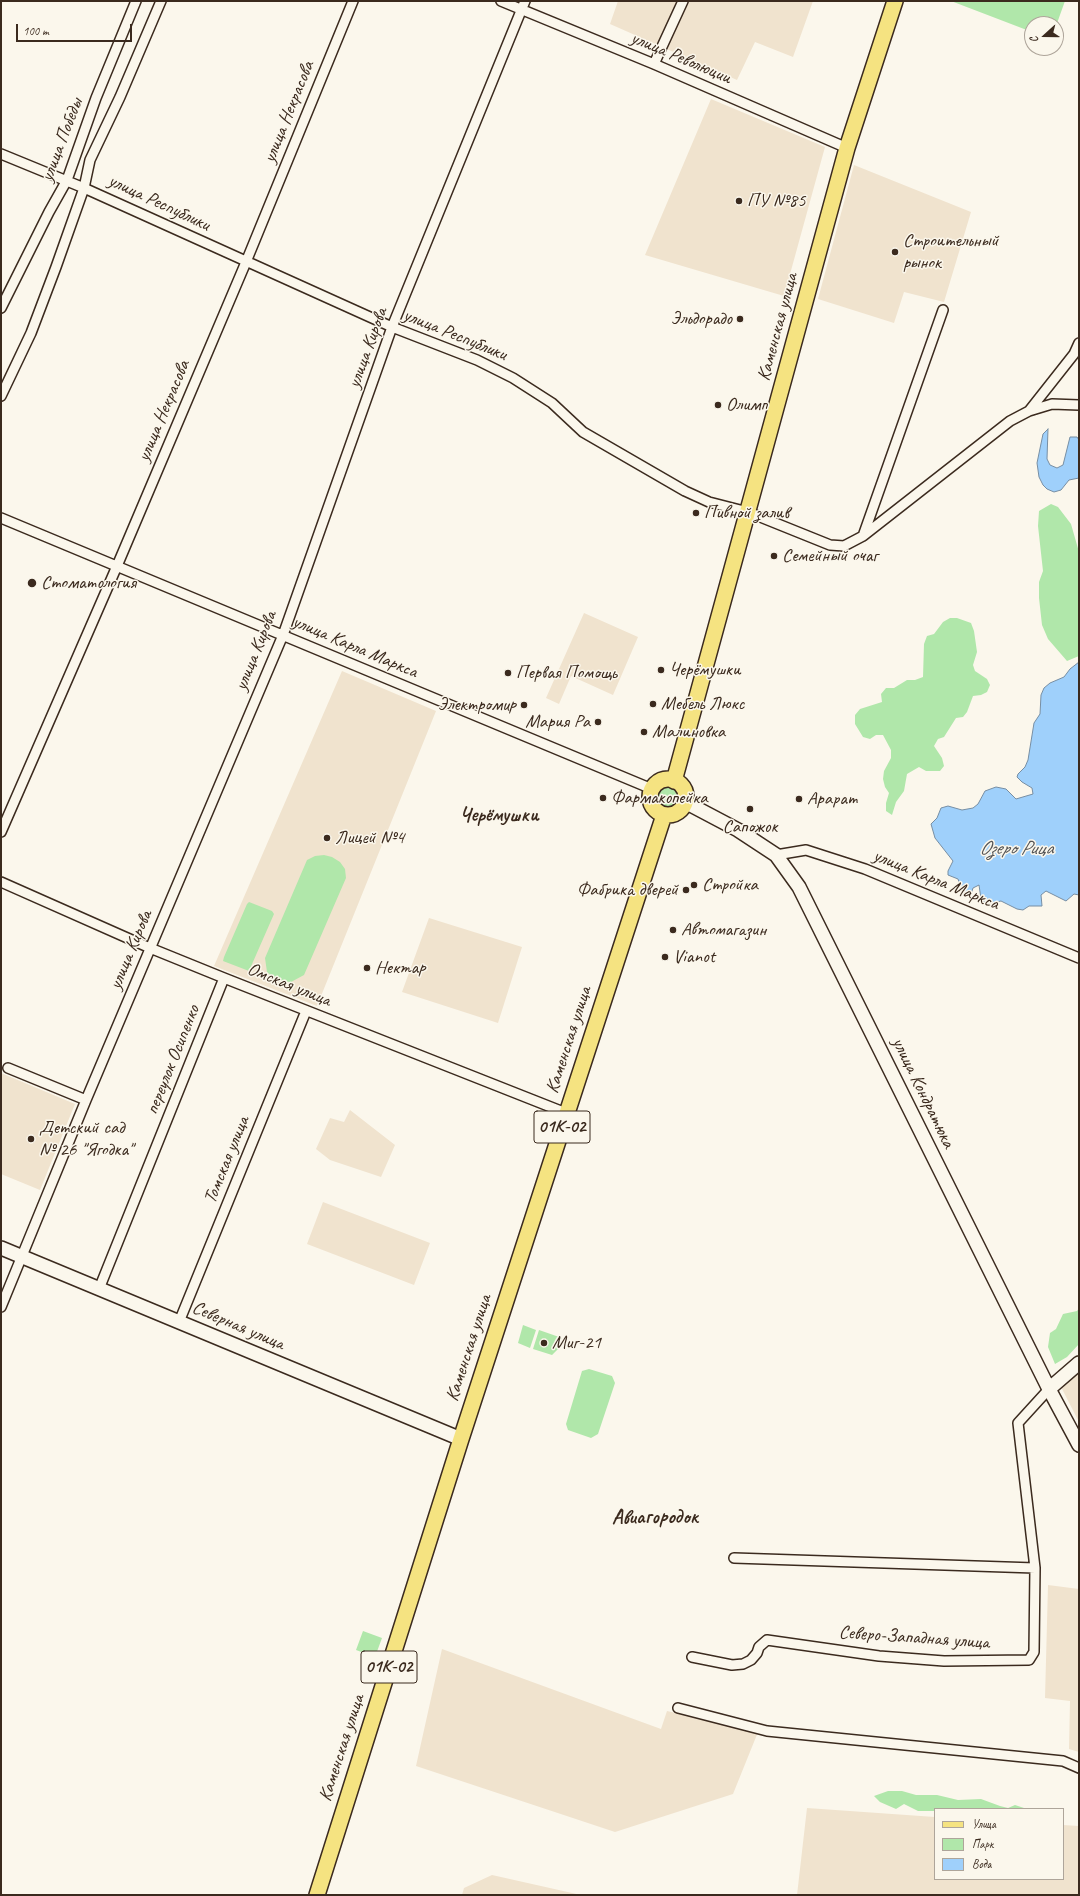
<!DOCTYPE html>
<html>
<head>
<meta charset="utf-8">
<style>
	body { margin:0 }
	#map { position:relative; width:1080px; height:1896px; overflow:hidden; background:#fbf7ec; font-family:Caveat,sans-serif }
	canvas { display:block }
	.frame { position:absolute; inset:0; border:2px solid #3b2a1e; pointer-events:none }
	.legend { position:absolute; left:934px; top:1808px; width:130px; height:72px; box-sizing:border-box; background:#fbf7ec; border:1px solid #aea59a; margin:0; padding:5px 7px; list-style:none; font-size:12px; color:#3b2a1e }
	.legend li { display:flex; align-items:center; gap:8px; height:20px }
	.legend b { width:20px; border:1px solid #aea59a }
	.north { position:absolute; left:1024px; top:16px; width:40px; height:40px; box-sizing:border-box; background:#fbf7ec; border:1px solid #aea59a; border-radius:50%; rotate:249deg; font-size:11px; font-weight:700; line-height:16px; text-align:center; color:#3b2a1e }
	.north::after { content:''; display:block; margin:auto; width:14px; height:18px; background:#3b2a1e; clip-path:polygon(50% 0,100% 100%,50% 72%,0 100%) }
	.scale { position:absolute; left:16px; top:24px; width:116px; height:18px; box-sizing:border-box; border:2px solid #3b2a1e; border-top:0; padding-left:5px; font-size:12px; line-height:14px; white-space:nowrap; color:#3b2a1e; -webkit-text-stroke:3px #fbf7ec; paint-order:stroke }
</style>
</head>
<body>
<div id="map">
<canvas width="1080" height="1896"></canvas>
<div class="frame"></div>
<ul class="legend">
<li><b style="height:5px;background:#f5e381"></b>Улица</li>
<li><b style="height:11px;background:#b0e7aa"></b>Парк</li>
<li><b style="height:11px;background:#9fd0fb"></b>Вода</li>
</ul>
<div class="north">С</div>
<div class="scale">100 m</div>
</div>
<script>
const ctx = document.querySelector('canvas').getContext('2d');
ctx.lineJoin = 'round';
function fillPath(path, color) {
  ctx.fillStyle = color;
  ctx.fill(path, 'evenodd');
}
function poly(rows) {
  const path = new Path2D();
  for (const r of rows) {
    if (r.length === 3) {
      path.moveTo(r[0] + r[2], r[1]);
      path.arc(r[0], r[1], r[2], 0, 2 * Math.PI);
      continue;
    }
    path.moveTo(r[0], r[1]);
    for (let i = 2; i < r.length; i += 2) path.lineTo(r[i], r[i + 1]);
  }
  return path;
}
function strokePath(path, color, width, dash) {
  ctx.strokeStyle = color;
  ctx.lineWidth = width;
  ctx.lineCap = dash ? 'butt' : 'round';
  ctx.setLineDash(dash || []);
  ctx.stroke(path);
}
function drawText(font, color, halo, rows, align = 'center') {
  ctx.font = font + ' Caveat,sans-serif';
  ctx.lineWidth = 3;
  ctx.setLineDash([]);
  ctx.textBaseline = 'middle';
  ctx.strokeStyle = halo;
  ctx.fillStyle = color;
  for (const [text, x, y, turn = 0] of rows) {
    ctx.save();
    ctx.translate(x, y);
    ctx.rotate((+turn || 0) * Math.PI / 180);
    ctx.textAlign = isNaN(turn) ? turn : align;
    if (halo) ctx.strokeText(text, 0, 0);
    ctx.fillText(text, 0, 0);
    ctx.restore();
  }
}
const built = poly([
	[618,1,813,1,793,57,755,42,737,80,610,24],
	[711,99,825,147,784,296,645,255],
	[854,165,971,212,944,302,904,292,894,323,818,299],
	[584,613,638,637,613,695,571,676,559,704,546,698],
	[342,671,436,711,317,1006,214,966],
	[429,918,522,947,498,1023,402,992],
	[1,1073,75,1104,40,1190,1,1174],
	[350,1110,395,1145,381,1177,330,1160,316,1149,330,1118,344,1122],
	[323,1202,430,1243,414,1285,307,1244],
	[1079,1370,1079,1422,1060,1385],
	[1048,1585,1079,1589,1079,1752,1069,1749,1070,1701,1045,1698],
	[442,1649,661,1729,667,1711,758,1732,733,1794,615,1832,416,1766],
	[807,1808,935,1817,935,1879,1063,1879,1063,1825,1079,1826,1079,1895,797,1895],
	[492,1875,581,1895,462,1895,464,1888]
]);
const green = poly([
	[951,1,1065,1,1056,26,1056,24,1032,24,1032,32],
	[1051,504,1058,507,1071,524,1079,552,1079,656,1067,661,1048,639,1042,625,1039,598,1039,582,1043,571,1038,526,1039,511],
	[950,618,957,618,971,623,974,631,977,652,973,665,975,671,987,679,990,685,987,692,981,695,973,696,967,712,963,717,956,718,944,737,938,739,934,746,942,758,944,766,940,771,926,771,919,767,907,774,904,791,896,802,892,815,886,811,886,803,889,793,885,787,883,779,884,771,891,758,891,750,883,735,876,735,870,739,863,737,855,724,855,715,860,709,882,702,881,694,886,688,894,688,907,680,915,680,923,677,924,644,927,636,934,634,943,622],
	[668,797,16],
	[324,855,332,857,340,862,345,869,346,878,304,975,291,982,277,981,267,972,265,958,307,860,315,856],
	[249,902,272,911,274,914,249,971,223,961,224,957,247,904],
	[1079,1308,1079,1344,1067,1357,1055,1364,1048,1347,1050,1333,1056,1329,1063,1314,1077,1311],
	[523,1325,536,1330,530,1348,518,1343],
	[539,1330,562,1338,558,1349,552,1355,533,1349],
	[589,1369,612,1376,615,1383,598,1434,591,1438,568,1430,566,1424,582,1371],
	[363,1631,382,1638,375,1657,356,1650],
	[888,1791,902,1791,916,1795,937,1795,958,1800,981,1799,1000,1806,1008,1808,1015,1805,1027,1809,935,1809,935,1811,918,1811,904,1804,896,1809,880,1802,874,1796]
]);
const water = poly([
	[1048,429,1047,459,1050,465,1057,468,1063,465,1070,437,1077,437,1079,440,1079,478,1069,480,1061,490,1054,492,1047,489,1043,485,1039,477,1037,463,1043,434,1048,429],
	[1079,662,1079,895,1074,894,1066,901,1046,891,1041,895,1042,906,1029,906,1023,910,1017,909,1001,901,987,904,981,899,979,885,973,888,971,894,967,895,962,890,958,879,948,875,948,871,953,861,935,838,931,824,937,818,941,808,948,806,962,810,973,808,978,804,985,791,996,787,1006,789,1016,799,1033,794,1032,788,1022,782,1017,777,1018,774,1025,767,1028,760,1034,723,1040,714,1041,695,1044,688,1050,683,1064,677,1070,669,1079,662]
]);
const street = poly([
	[501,1,654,64,847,148],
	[654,64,683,1],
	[1,154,84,188,392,327,477,360,513,378,552,403,583,432,685,491,709,502,748,512,830,545,844,546,863,536,1010,421,1029,411,1052,404,1079,405],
	[1,308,49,212,67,180,96,98,136,1],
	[1,396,31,333,56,267,84,188,90,160,120,97,161,1],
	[1029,411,1074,354,1079,343],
	[1,518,652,789],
	[863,536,943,310],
	[1,832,117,566,246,262,353,1],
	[776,855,806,850,865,869,1079,958],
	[1,882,150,948,224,978,566,1113],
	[8,1068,86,1100],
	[99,1289,224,978],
	[1,1307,86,1100,283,635,392,327,525,1],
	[179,1322,306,1011],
	[734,1558,1035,1568],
	[692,1657,732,1665,743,1664,751,1660,757,1653,759,1647,767,1640,879,1656,944,1661,1029,1660,1034,1652,1035,1568,1018,1423,1049,1389],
	[678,1708,767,1731,1063,1761,1079,1768]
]);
const secondary = poly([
	[685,802,738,830,776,855,799,887,1049,1389,1079,1445],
	[1,1248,461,1439],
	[1049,1389,1079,1363]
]);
const primary = poly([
	[668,797,18],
	[674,781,847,148,895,1],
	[317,1895,461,1439,664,815]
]);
const markers = [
	[739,201,4,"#3b2a1e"],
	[895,252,4,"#3b2a1e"],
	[740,319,4,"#3b2a1e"],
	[718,405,4,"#3b2a1e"],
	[696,513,4,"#3b2a1e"],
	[774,556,4,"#3b2a1e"],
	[32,583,5,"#3b2a1e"],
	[661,670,4,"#3b2a1e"],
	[508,673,4,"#3b2a1e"],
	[653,704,4,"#3b2a1e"],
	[524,705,4,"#3b2a1e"],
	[598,722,4,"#3b2a1e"],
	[644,732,4,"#3b2a1e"],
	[603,798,4,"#3b2a1e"],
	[799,799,4,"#3b2a1e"],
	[750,809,4,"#3b2a1e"],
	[327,838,4,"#3b2a1e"],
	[694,885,4,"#3b2a1e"],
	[686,890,4,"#3b2a1e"],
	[673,930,4,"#3b2a1e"],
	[665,957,4,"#3b2a1e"],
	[367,968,4,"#3b2a1e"],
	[31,1139,4,"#3b2a1e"],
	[544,1343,4,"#3b2a1e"]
];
const shields = [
	[562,1127,56],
	[389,1667,56]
];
const shieldNames = [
	["01К-02",562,1127],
	["01К-02",389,1667]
];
const streetNames = [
	["улица Революции",681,58,23],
	["улица Некрасова",289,112,-68],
	["улица Победы",62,140,-69],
	["улица Республики",159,203,25],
	["Каменская улица",778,327,-75],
	["улица Республики",455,335,22],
	["улица Кирова",368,348,-70],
	["улица Некрасова",164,411,-67],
	["улица Карла Маркса",355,647,23],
	["улица Кирова",256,651,-68],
	["улица Карла Маркса",936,880,22],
	["улица Кирова",131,950,-67],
	["Омская улица",289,985,22],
	["Каменская улица",569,1040,-72],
	["переулок Осипенко",173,1060,-68],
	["улица Кондратюка",923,1093,64],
	["Томская улица",227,1160,-68],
	["Северная улица",238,1326,23],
	["Каменская улица",469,1348,-72],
	["Северо-Западная улица",914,1638,4],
	["Каменская улица",342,1748,-72]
];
const poiNames = [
	["ПУ №85",747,201],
	["Строительный",903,241],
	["рынок",903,263],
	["Эльдорадо",732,319,"right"],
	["Олимп",726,405],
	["Пивной залив",704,513],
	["Семейный очаг",782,556],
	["Стоматология",41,583],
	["Черёмушки",669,670],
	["Первая Помощь",516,673],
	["Мебель Люкс",661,704],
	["Электромир",516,705,"right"],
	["Мария Ра",590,722,"right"],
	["Малиновка",652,732],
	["Фармакопейка",611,798],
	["Арарат",807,799],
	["Сапожок",750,827,"center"],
	["Лицей №4",335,838],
	["Стройка",702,885],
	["Фабрика дверей",678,890,"right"],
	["Автомагазин",681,930],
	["Vianot",673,957],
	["Нектар",375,968],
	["Детский сад",39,1128],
	["№ 26 \"Ягодка\"",39,1150],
	["Миг-21",552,1343]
];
const neighbourhoodNames = [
	["Черёмушки",499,816],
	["Авиагородок",655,1518]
];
const waterNames = [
	["Озеро Рица",1016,849]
];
fillPath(built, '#f0e3ce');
fillPath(green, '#b0e7aa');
fillPath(water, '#9fd0fb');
strokePath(water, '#778ea3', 1);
strokePath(street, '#3b2a1e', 12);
strokePath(secondary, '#3b2a1e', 16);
strokePath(primary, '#3b2a1e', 18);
strokePath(street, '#fbf7ec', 9);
strokePath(secondary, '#fbf7ec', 13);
strokePath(primary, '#f5e381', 15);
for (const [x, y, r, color] of markers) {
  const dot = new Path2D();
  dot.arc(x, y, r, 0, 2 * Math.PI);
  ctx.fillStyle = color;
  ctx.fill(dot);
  strokePath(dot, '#fbf7ec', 1.5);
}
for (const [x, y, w] of shields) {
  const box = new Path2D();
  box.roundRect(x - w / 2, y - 16, w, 32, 3);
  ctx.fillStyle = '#fbf7ec';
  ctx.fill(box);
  strokePath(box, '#3b2a1e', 1);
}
drawText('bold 18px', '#3b2a1e', null, shieldNames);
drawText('19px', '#3b2a1e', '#fbf7ec', streetNames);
drawText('19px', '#3b2a1e', '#fbf7ec', poiNames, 'left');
drawText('bold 20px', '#3b2a1e', '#fbf7ec', neighbourhoodNames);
drawText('italic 20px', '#545455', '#fbf7ec', waterNames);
</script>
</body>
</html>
